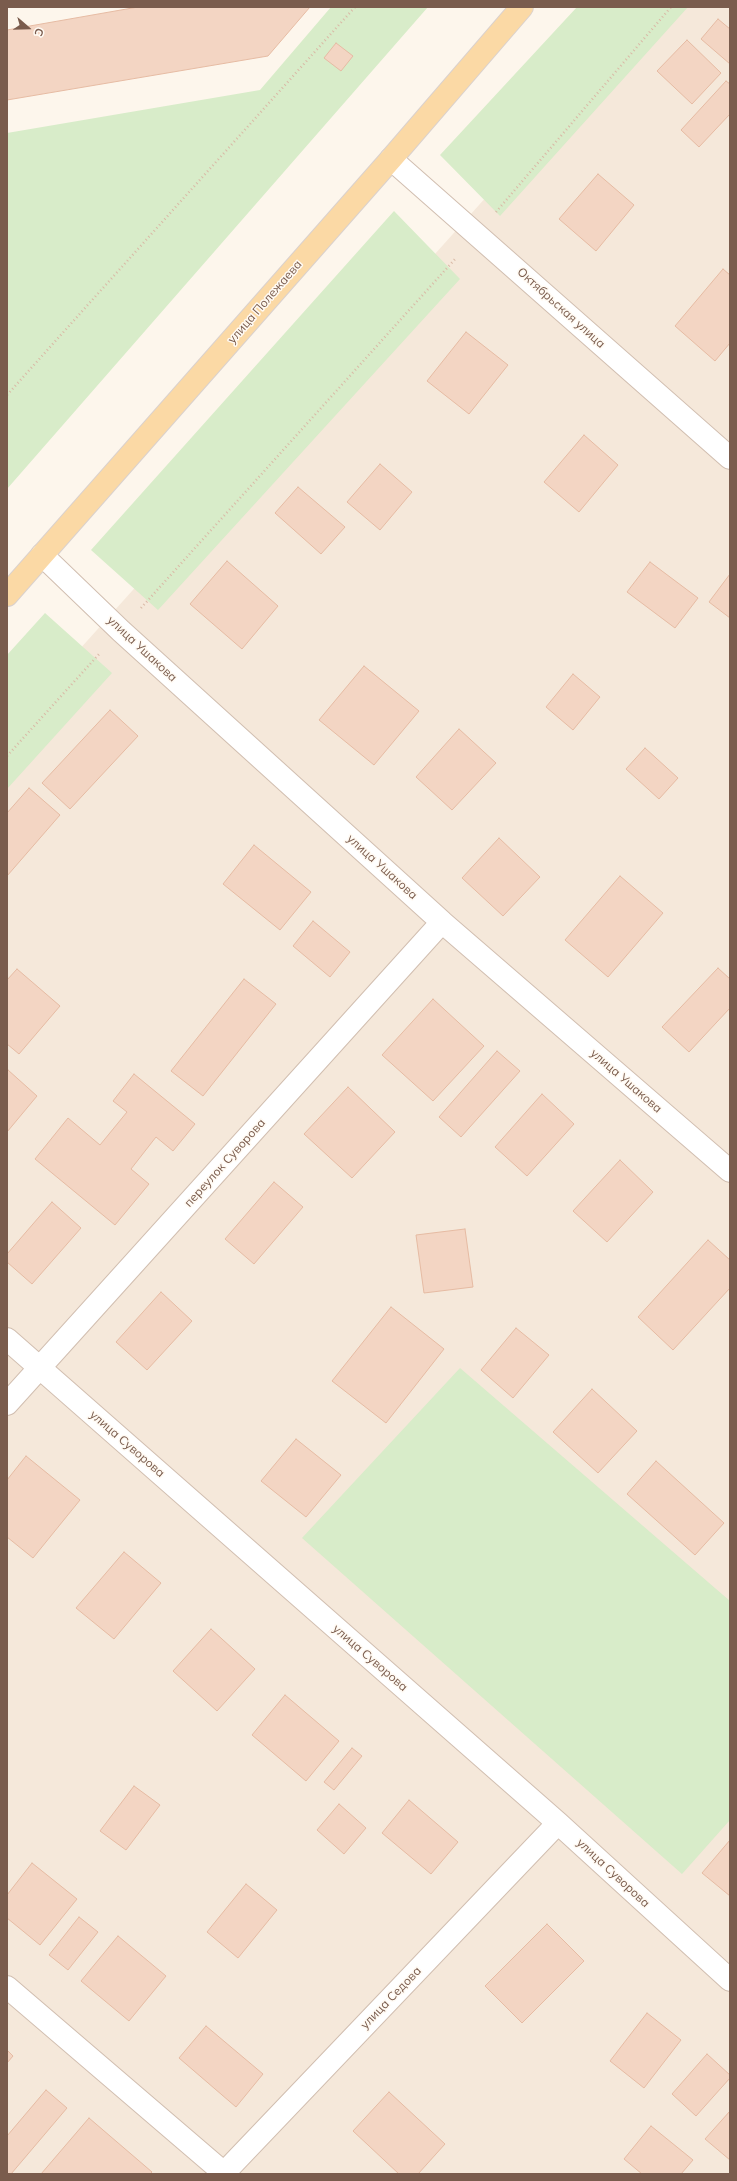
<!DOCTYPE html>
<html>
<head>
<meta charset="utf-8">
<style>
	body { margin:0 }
	#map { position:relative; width:737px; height:2181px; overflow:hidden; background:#fdf6ec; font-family:Mulish,sans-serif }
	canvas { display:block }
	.frame { position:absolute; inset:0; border:8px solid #7a5c4d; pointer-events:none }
	.north { position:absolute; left:8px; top:8px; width:40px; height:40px; -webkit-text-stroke:3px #fffaf3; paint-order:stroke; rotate:110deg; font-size:11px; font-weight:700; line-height:16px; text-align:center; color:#7a5c4d }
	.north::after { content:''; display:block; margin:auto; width:14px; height:18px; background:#7a5c4d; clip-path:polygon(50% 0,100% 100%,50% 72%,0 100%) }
</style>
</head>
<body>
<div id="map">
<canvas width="737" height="2181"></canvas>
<div class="frame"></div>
<div class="north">С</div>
</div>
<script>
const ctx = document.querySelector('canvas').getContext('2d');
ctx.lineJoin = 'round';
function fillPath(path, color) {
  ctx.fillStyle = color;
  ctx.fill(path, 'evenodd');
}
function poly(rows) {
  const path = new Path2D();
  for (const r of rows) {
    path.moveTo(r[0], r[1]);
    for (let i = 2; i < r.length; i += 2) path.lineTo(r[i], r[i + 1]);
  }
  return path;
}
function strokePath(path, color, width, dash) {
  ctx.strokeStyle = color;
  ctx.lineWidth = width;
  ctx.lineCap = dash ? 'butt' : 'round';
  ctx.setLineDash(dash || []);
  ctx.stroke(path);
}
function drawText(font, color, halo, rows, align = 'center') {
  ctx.font = font + ' Mulish,sans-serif';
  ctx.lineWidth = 3;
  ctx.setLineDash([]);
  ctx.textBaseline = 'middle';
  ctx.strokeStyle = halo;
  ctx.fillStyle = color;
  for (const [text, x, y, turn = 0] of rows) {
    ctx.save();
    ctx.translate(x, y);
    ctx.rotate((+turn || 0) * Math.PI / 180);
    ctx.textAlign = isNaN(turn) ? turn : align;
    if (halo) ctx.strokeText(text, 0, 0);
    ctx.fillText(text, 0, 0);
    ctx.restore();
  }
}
const residential = poly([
	[657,7,730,7,730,2174,7,2174,7,730]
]);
const green = poly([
	[331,7,428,7,7,489,7,133,260,90],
	[577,7,688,7,500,216,440,155],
	[394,211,460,279,158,610,91,550],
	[45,613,112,673,7,789,7,655],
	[460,1368,730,1601,730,1820,682,1874,302,1538]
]);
const building = poly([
	[138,7,310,7,268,56,7,100,7,30,138,7],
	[718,19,730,29,730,64,701,39,718,19],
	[687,40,721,73,692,104,657,71,687,40],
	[336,43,353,56,341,71,324,58,336,43],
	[726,81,730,84,730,114,699,147,681,130,726,81],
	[598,174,634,205,596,251,559,219,598,174],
	[723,269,730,275,730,343,715,361,675,326,723,269],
	[466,332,508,365,469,414,427,381,466,332],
	[584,435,618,465,579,512,544,482,584,435],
	[380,464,412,492,380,530,347,502,380,464],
	[298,487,345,527,321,554,275,513,298,487],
	[227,561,278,606,242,649,190,604,227,561],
	[650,562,698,598,675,628,627,592,650,562],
	[730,574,730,618,709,602,730,574],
	[364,666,419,711,374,765,319,720,364,666],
	[573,674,600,697,573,730,546,707,573,674],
	[110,710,138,736,70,809,42,783,110,710],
	[459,729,496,763,452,810,416,777,459,729],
	[645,748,678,778,659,799,626,769,645,748],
	[29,788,60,815,7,876,7,813,29,788],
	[499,838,540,877,503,916,462,878,499,838],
	[254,845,311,892,280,930,223,884,254,845],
	[620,876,663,913,608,977,565,940,620,876],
	[313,921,350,952,330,977,293,946,313,921],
	[718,968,730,979,730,1008,689,1052,662,1027,718,968],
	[17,969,60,1006,19,1054,7,1044,7,980,17,969],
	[244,979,276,1004,203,1096,171,1071,244,979],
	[433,999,484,1046,433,1101,382,1055,433,999],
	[497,1051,520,1071,461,1137,439,1117,497,1051],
	[8,1070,37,1096,7,1132,7,1071,8,1070],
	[134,1074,195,1124,173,1151,156,1137,131,1169,149,1184,115,1225,35,1159,68,1118,100,1145,127,1112,113,1101,134,1074],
	[348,1087,395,1132,352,1178,304,1134,348,1087],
	[542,1094,574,1124,527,1176,495,1147,542,1094],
	[620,1160,653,1192,607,1242,573,1211,620,1160],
	[274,1182,303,1207,254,1264,225,1239,274,1182],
	[52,1202,81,1228,32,1284,7,1262,7,1254,52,1202],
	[465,1229,473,1287,424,1293,416,1235,465,1229],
	[708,1240,730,1260,730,1288,673,1350,638,1317,708,1240],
	[161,1292,192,1321,147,1370,116,1342,161,1292],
	[391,1307,444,1349,386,1423,332,1381,391,1307],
	[516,1328,549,1355,513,1398,481,1370,516,1328],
	[592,1389,637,1431,598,1473,553,1432,592,1389],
	[296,1439,341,1475,306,1517,261,1481,296,1439],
	[26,1456,80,1500,33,1558,7,1537,7,1480,26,1456],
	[656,1461,724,1523,695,1555,627,1494,656,1461],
	[124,1552,161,1583,114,1639,76,1608,124,1552],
	[211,1629,255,1669,217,1711,173,1671,211,1629],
	[285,1695,339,1741,306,1781,252,1735,285,1695],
	[352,1748,362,1756,334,1790,324,1782,352,1748],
	[134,1786,160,1805,126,1850,100,1831,134,1786],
	[409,1800,458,1842,431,1874,382,1833,409,1800],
	[339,1804,366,1828,344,1854,317,1830,339,1804],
	[730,1840,730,1896,702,1873,730,1840],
	[32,1863,77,1899,40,1945,7,1918,7,1895,32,1863],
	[246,1884,277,1910,238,1958,207,1932,246,1884],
	[79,1917,98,1932,68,1970,49,1955,79,1917],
	[547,1924,584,1961,522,2023,485,1986,547,1924],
	[118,1936,166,1976,129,2021,81,1981,118,1936],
	[647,2013,681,2040,644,2088,610,2061,647,2013],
	[206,2026,263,2074,236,2107,179,2058,206,2026],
	[7,2050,13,2056,7,2063,7,2050],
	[707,2054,730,2075,730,2078,696,2116,672,2094,707,2054],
	[46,2090,67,2108,11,2174,7,2174,7,2136,46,2090],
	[389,2092,445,2144,418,2174,399,2174,353,2131,389,2092],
	[730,2111,730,2160,705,2139,730,2111],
	[89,2118,152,2172,150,2174,41,2174,89,2118],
	[651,2126,693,2160,681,2174,642,2174,624,2159,651,2126]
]);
const path = poly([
	[496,212,671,7],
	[7,395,355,7],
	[141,608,456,258],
	[7,756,100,653]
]);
const minor = poly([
	[391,159,730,458],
	[42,555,121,631,442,922,730,1171],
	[7,1339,558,1823,730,1980],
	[7,1404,442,922],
	[7,1987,224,2173],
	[223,2174,558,1823]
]);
const primary = poly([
	[7,595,391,159,522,7]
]);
const streetNames = [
	["улица Полежаева",265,302,-49],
	["Октябрьская улица",561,308,42],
	["улица Ушакова",142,649,43],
	["улица Ушакова",382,867,42],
	["улица Ушакова",626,1081,41],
	["переулок Суворова",225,1163,-48],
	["улица Суворова",127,1444,41],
	["улица Суворова",370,1658,41],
	["улица Суворова",613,1873,43],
	["улица Седова",391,1998,-46]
];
fillPath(residential, '#f5e8da');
fillPath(green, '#d8ecc9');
fillPath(building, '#f3d5c3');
strokePath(building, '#e6bba3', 1);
strokePath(minor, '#d1beb0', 24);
strokePath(primary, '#dad1cd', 24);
strokePath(path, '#d9b8a5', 2.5, [1, 3]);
strokePath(minor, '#fff', 22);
strokePath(primary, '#fbd9a5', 22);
drawText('12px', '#7a5c4d', '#fffaf3', streetNames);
</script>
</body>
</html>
